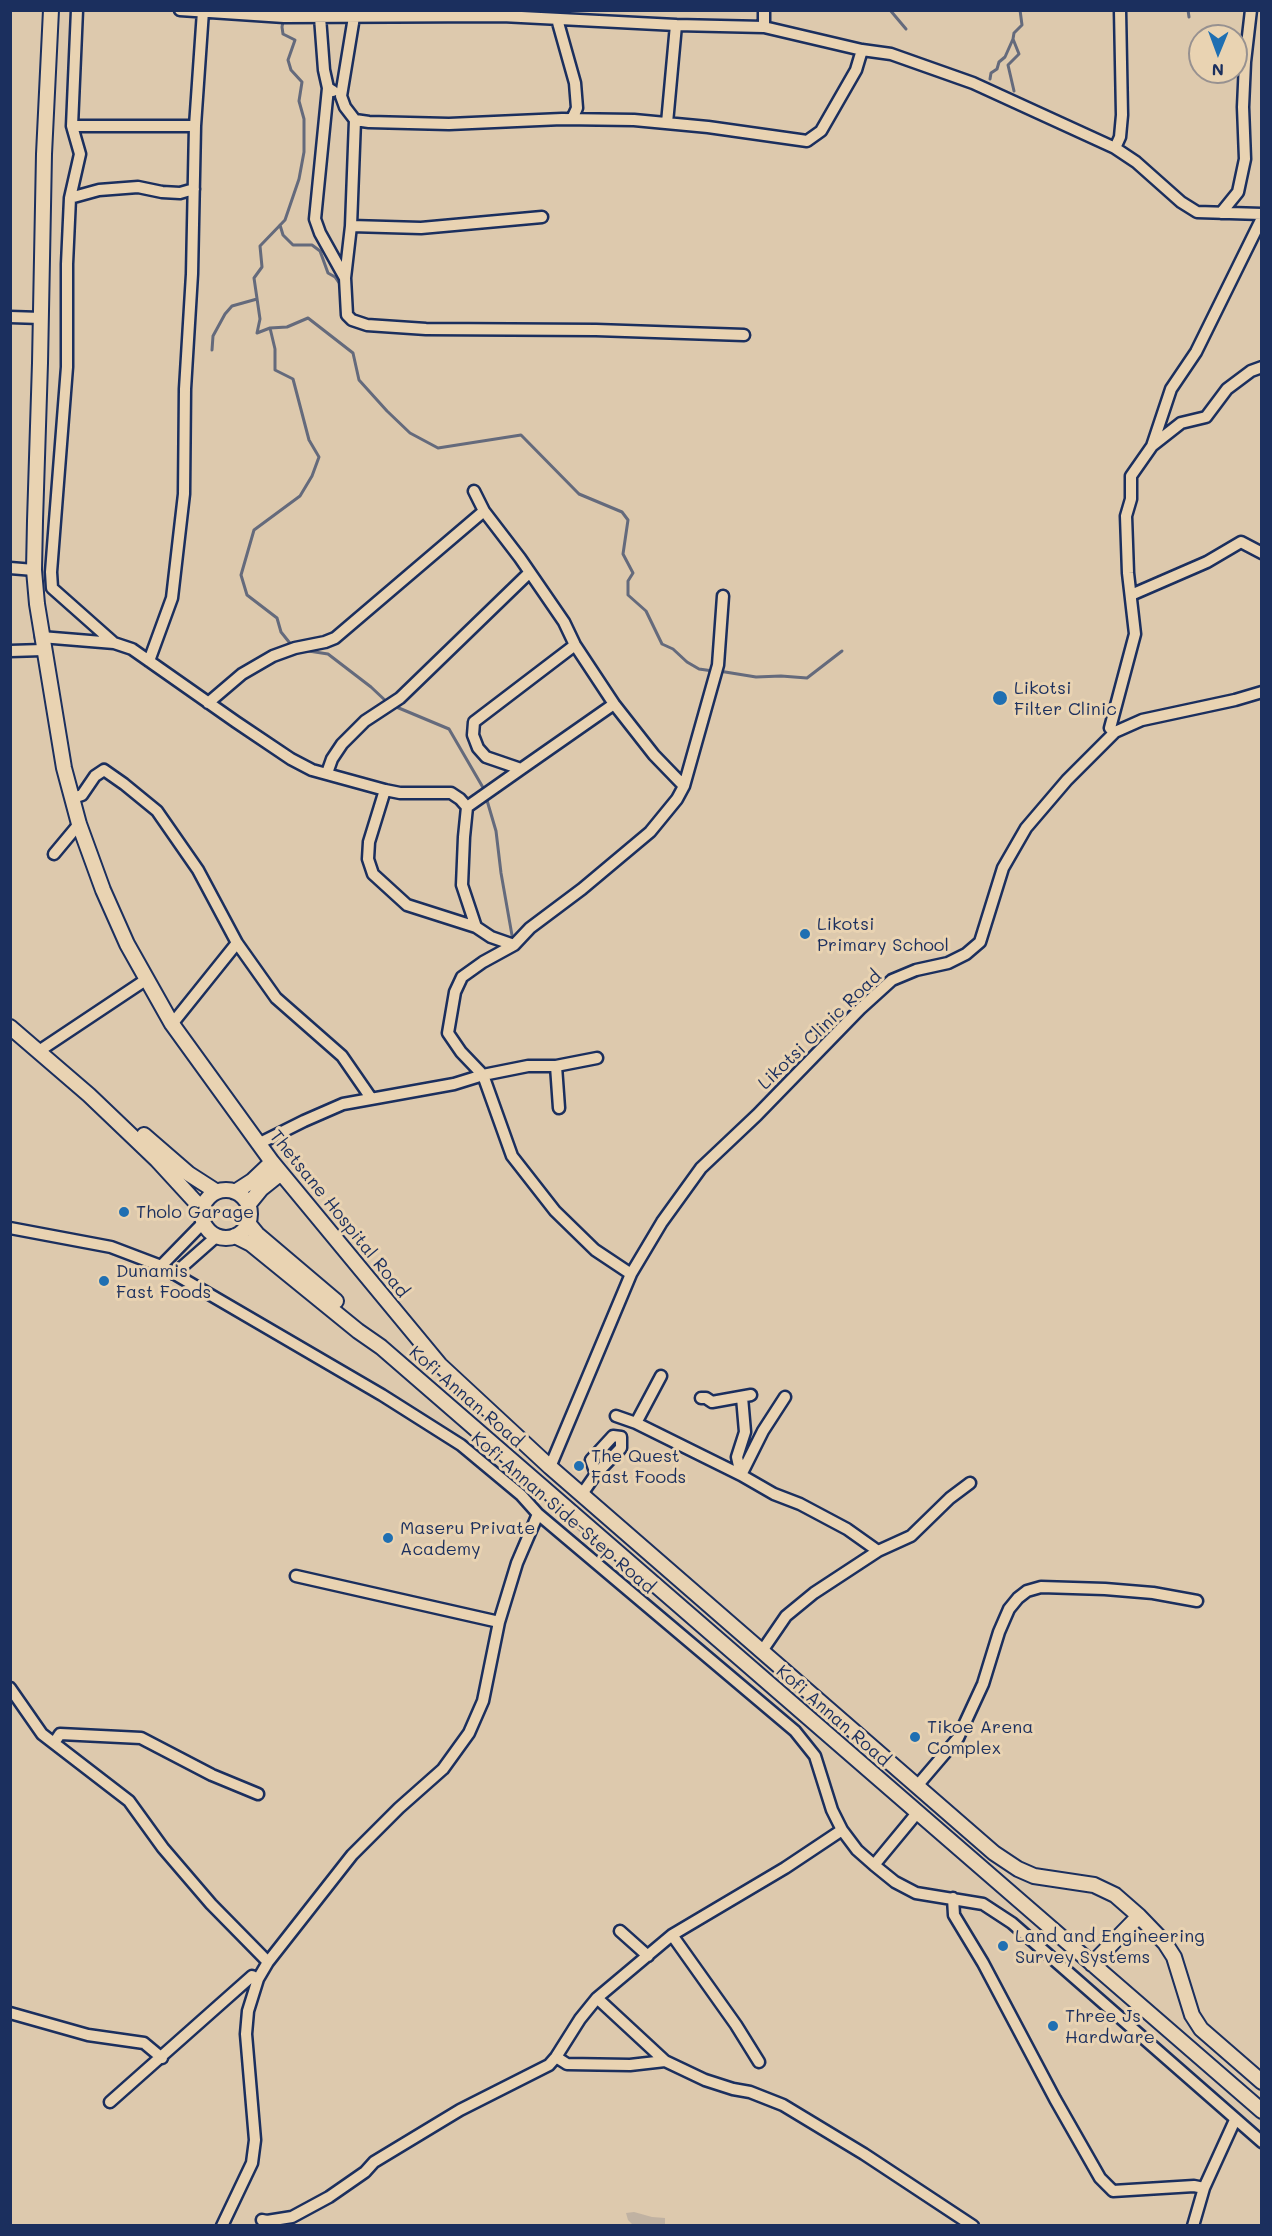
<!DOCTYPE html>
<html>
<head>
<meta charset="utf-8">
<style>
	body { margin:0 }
	#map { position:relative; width:1272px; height:2236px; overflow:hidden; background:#ddc9ad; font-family:Mali,sans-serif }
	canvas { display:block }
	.frame { position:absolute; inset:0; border:12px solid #1b2f5e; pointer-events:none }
	.north { position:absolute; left:1188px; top:24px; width:60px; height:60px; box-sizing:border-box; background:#e9d3b2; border:2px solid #979190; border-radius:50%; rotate:181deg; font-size:16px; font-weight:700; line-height:24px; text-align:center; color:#1b2f5e }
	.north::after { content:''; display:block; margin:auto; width:21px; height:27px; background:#1f6fb2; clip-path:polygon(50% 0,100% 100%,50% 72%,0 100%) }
</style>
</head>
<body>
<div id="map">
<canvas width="1272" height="2236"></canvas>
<div class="frame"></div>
<div class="north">N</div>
</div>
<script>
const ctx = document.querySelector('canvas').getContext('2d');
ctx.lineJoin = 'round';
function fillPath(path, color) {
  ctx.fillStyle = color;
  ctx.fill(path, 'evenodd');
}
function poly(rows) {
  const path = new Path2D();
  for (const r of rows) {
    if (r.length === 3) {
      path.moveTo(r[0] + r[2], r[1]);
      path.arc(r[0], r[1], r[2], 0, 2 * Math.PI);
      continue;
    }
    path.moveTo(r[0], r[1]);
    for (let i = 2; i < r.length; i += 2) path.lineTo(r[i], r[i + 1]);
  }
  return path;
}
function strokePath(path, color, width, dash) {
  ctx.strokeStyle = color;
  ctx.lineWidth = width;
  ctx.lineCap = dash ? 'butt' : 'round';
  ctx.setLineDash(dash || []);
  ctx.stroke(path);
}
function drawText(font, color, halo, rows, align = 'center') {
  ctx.font = font + ' Mali,sans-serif';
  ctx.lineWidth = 6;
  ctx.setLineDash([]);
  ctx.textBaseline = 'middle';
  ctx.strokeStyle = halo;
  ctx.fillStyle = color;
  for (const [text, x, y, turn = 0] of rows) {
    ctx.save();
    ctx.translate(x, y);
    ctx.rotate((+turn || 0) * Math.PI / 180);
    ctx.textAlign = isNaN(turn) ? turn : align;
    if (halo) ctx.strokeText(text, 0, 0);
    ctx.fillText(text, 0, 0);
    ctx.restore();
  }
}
const green = poly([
	[634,2212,652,2217,665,2218,665,2225,633,2225,628,2220,626,2213]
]);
const stream = poly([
	[285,10,282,27,283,34,295,40,288,60,291,70,302,82,299,101,304,119,304,152,299,179,285,220,260,246,262,267,254,278,260,319,257,333,270,328,287,327,308,318,353,353,359,380,387,411,410,433,438,448,521,435,579,494,622,512,628,520,623,554,633,573,628,581,628,595,646,611,662,644,673,649,687,662,699,669,713,671],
	[890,10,906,29],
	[1188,10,1189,17],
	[990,79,991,73,997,69,999,62,1005,57,1013,39],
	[1014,91,1008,65,1019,54,1013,39,1014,33,1022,25,1020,10],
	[280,225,283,235,293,245,312,245,320,251,328,273,335,277,342,287],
	[270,328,275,349,275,370,293,379,309,440,319,457,312,476,300,496,254,530,241,575,247,595,277,618,281,632,293,647],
	[212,350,213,336,225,314,232,306,257,299],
	[302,650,328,654,371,687,388,703],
	[719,671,756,677,781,676,807,678,842,651],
	[394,706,449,729,485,791],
	[486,797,496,831,501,873,513,941]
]);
const minor = poly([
	[77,10,72,126,80,154,70,198,67,264,67,367,51,572,52,588,114,643],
	[180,10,284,17,502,16,676,25,764,27,862,50,891,54,973,83,1115,148,1136,162,1181,202,1197,212,1262,214],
	[764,10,764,27],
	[320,17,324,70,328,88,333,91],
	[354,17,341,96,345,107,355,120,369,122,449,124,562,119,634,120,708,127,807,141,821,131,856,70,862,50],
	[557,19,575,83,577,108,572,119],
	[328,88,315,219,320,233,345,278,347,315,352,320,367,325,426,329,596,330,744,335],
	[667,123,676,25],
	[72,126,195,126],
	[1115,148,1120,137,1122,115,1120,10],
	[70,198,99,190,138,187,162,192,180,193,194,189],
	[1221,213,1238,192,1245,159,1243,107,1245,62,1251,10],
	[351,226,421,228,542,217],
	[345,278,351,226,355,120],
	[10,317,41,318],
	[1153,445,1181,423,1206,417,1227,389,1251,371,1262,367],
	[474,491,484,511,520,558,564,622,575,645,614,704,654,755,684,786],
	[10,568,34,570],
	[1131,595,1207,562,1241,542,1262,553],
	[41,637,114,643,132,649,236,722,291,759,312,770,385,790,400,793,451,793,460,799,467,807,464,837,462,885,476,927,491,937,514,945],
	[575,645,474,722,473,735,478,748,486,757,521,769,614,704],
	[10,651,43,650],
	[149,661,172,598,184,494,185,389,192,274,195,126,203,11],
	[208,703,242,674,273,656,295,648,325,642,335,638,484,511],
	[1115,732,1110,728,1135,634,1128,573,1126,516,1131,499,1131,476,1152,446,1171,389,1196,352,1262,218],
	[327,773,332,759,342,744,365,721,400,698,529,573],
	[385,790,369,842,368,859,373,874,407,905,476,927],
	[73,798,82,795,95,776,104,770,124,784,157,811,198,870,237,943,276,998,342,1056,371,1098],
	[467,807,521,769],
	[54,854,79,824],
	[172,1024,237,943],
	[39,1051,147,979],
	[556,1066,559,1108],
	[258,1144,304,1121,343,1104,454,1084,483,1075,528,1066,556,1066,597,1058],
	[10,1228,111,1247,161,1266,382,1395,461,1445,521,1495,538,1514,795,1731,815,1756,832,1810,842,1830,857,1850,874,1865,895,1882,916,1893,983,1904,1012,1923,1262,2142],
	[161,1266,203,1223],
	[174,1274,217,1236],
	[631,1274,595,1250,555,1211,512,1156,483,1075,461,1052,448,1033,455,992,462,977,483,962,514,945,530,928,582,889,650,832,677,799,684,786,718,665,723,596],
	[785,1397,763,1431,741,1475,774,1494,800,1504,847,1529,878,1551],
	[701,1398,706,1398,712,1402,751,1395],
	[616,1416,636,1423,661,1376],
	[636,1423,741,1475,737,1457,745,1432,742,1397],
	[550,1467,631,1274,662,1222,701,1168,757,1115,860,1009,892,980,916,970,948,963,966,954,980,942,1003,868,1026,828,1067,780,1115,732,1142,720,1235,700,1262,692],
	[582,1494,596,1474,621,1448,621,1437,613,1436,591,1460,596,1474],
	[296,1576,499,1622],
	[762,1651,786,1616,814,1593,878,1551,911,1536,950,1498,970,1483],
	[10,1688,42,1734,129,1801,163,1848,211,1904,268,1962],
	[54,1743,60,1734,141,1738,212,1775,258,1794],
	[917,1786,958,1738,983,1684,999,1632,1009,1609,1018,1598,1027,1591,1041,1587,1105,1589,1153,1593,1197,1601],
	[874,1865,917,1813],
	[953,1898,954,1915,983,1963,1055,2099,1100,2178,1113,2191,1194,2186,1204,2188],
	[620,1931,648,1956],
	[672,1935,736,2025,759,2062],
	[597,1998,665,2061],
	[10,2013,88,2035,144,2043,162,2058],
	[556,2057,567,2064,630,2065,665,2061,705,2080,733,2089,750,2092,783,2105,864,2154,973,2226],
	[110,2102,252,1976,258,1979],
	[262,2220,267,2221,292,2217,329,2197,365,2172,374,2162,460,2110,549,2065,556,2057,580,2019,597,1998,672,1935,785,1868,842,1830],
	[222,2226,252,2163,255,2140,246,2034,248,2011,258,1979,268,1962,352,1855,399,1808,443,1769,469,1733,483,1701,499,1622,517,1563,538,1514],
	[1193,2226,1204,2188,1235,2120]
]);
const major = poly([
	[51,10,44,154,40,363,35,521,34,570,37,604,64,768,79,824,103,890,127,944,172,1024,272,1162,440,1365,550,1467,994,1853,1018,1869,1034,1876,1094,1885,1115,1895,1139,1916,1165,1943,1174,1957,1192,2015,1201,2029,1262,2082],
	[10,1027,89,1095,157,1160,202,1209],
	[144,1135,189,1174,217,1192],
	[226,1214,24],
	[235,1192,252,1181,272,1162],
	[248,1205,261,1189,281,1173],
	[248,1223,257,1234,336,1301],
	[235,1236,251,1244,358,1331,381,1347,1262,2111],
	[1092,1964,1139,1916]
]);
const markers = [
	[1000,698,8,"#1f6fb2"],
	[805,934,6,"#1f6fb2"],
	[124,1212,6,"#1f6fb2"],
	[104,1281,6,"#1f6fb2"],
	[579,1466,6,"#1f6fb2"],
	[388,1538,6,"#1f6fb2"],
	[915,1737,6,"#1f6fb2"],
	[1003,1946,6,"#1f6fb2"],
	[1053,2026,6,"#1f6fb2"]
];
const poiNames = [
	["Likotsi",1014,688],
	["Filter Clinic",1014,709],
	["Likotsi",817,924],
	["Primary School",817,945],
	["Tholo Garage",136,1212],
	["Dunamis",116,1271],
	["Fast Foods",116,1292],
	["The Quest",591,1456],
	["Fast Foods",591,1477],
	["Maseru Private",400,1528],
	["Academy",400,1549],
	["Tikoe Arena",927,1727],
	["Complex",927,1748],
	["Land and Engineering",1015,1936],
	["Survey Systems",1015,1957],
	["Three Js",1065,2016],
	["Hardware",1065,2037]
];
const streetNames = [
	["Likotsi Clinic Road",820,1030,-44],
	["Thetsane Hospital Road",339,1214,51],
	["Kofi Annan Road",466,1397,41],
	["Kofi Annan Side-Step Road",563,1513,41],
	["Kofi Annan Road",833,1716,41]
];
fillPath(green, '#c0b2a2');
strokePath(stream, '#646a7c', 3);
strokePath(minor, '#1b2f5e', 15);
strokePath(major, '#1b2f5e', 18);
strokePath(minor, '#e9d3b2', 10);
strokePath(major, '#e9d3b2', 14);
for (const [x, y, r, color] of markers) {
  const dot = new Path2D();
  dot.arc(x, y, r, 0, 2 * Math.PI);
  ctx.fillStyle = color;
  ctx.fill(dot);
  strokePath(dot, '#e9d3b2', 2);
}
drawText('18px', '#1b2f5e', '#e9d3b2', poiNames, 'left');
drawText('18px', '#1b2f5e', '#e9d3b2', streetNames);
</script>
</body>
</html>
